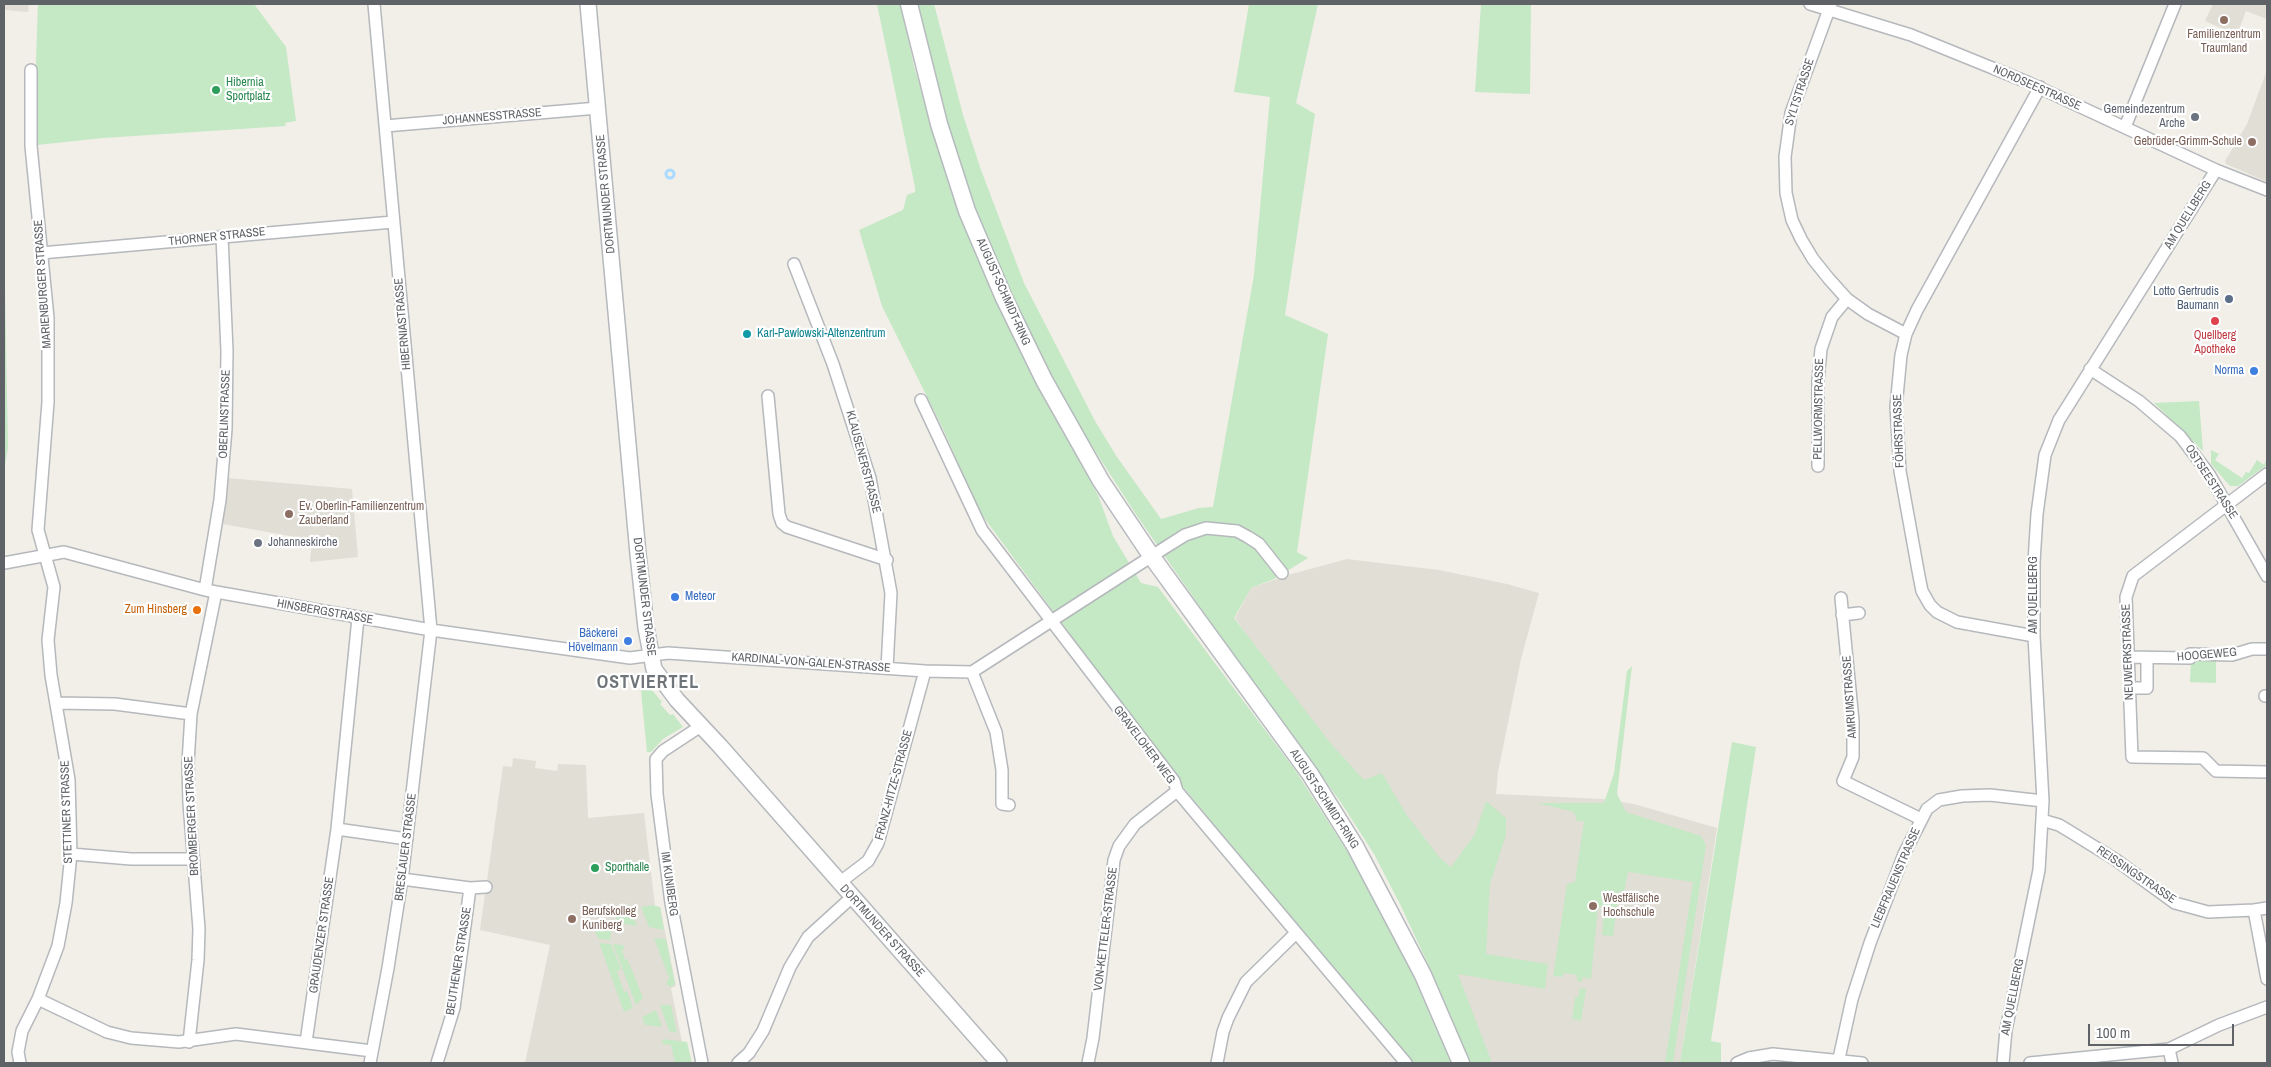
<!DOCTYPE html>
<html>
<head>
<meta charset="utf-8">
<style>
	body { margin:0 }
	#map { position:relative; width:2271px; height:1067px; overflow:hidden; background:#f1efe8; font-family:"Archivo Narrow",sans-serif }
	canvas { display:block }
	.frame { position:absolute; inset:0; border:5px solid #5f6368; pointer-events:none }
	.scale { position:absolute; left:2088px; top:1024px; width:146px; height:22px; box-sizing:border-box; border:2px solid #5f6368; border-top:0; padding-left:6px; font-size:15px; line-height:18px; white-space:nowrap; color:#5f6368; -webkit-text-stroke:4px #fff; paint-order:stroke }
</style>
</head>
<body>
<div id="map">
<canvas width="2271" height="1067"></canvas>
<div class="frame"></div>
<div class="scale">100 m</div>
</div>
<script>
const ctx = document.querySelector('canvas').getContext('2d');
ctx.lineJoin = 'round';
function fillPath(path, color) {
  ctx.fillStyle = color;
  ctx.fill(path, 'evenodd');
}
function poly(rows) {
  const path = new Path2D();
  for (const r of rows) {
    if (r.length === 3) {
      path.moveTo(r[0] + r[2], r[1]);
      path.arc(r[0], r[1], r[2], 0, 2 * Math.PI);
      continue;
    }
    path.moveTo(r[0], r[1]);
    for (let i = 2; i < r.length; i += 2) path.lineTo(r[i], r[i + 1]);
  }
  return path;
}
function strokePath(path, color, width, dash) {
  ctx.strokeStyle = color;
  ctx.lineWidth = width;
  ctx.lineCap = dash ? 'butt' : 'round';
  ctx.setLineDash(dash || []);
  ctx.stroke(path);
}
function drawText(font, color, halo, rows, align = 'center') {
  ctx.font = font + ' "Archivo Narrow",sans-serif';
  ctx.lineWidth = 4.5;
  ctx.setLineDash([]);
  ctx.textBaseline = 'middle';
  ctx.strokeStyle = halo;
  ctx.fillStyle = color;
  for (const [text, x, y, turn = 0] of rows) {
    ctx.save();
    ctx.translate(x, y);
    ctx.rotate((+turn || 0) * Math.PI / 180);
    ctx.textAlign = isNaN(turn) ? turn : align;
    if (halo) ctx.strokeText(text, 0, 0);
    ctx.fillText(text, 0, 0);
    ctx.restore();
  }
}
const education = poly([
	[4,4,29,4,28,12,4,10],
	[2213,4,2267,4,2267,19,2246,11,2237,35,2205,21],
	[2267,70,2267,182,2226,164,2225,161,2247,124],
	[228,478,352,489,358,557,310,562,312,540,223,524],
	[1347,559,1439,570,1507,584,1539,593,1521,659,1498,772,1496,794,1603,799,1634,804,1717,828,1680,1063,1481,1063,1355,792,1235,618,1251,588,1288,575],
	[513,758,536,761,535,768,557,771,558,764,586,765,588,818,644,813,655,906,660,907,676,986,671,988,682,1042,689,1063,525,1063,550,945,480,930,503,766,512,767]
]);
const green = poly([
	[38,4,254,4,286,47,296,121,285,123,286,126,103,138,37,145,36,61],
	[877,4,901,4,914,66,948,182,976,254,1035,381,1098,495,1113,536,1141,583,1158,587,1295,770,1370,887,1398,940,1451,1063,1411,1063,1183,787,979,511,944,431,882,306,859,230,903,210,907,195,915,192,915,187],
	[916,4,934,4,963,115,981,170,1024,283,1095,421,1117,457,1161,519,1199,508,1213,507,1254,275,1270,97,1234,92,1249,4,1318,4,1296,103,1315,114,1285,315,1328,334,1297,552,1308,558,1274,579,1251,588,1234,618,1332,745,1364,780,1382,773,1406,814,1439,857,1451,867,1475,834,1486,801,1506,818,1506,835,1490,884,1486,954,1548,964,1545,989,1458,974,1492,1063,1470,1063,1428,964,1400,904,1374,854,1340,801,1247,675,1135,513,1061,398,1024,322,994,256,963,176,946,120],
	[1481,4,1531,4,1530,94,1475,92],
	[4,233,8,448,4,470],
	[2199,401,2203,451,2154,403],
	[2211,450,2219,454,2215,460,2242,478,2246,472,2249,473,2257,460,2264,465,2267,458,2267,465,2238,486,2230,486,2211,464],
	[2201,657,2216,657,2216,683,2190,682,2191,661,2201,661],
	[1632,666,1617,794,1626,812,1701,836,1706,845,1673,1063,1665,1063,1693,882,1628,872,1624,892,1619,891,1613,936,1602,935,1604,908,1598,907,1591,979,1583,977,1582,982,1577,981,1577,975,1564,973,1563,977,1553,976,1567,884,1575,882,1584,821,1577,821,1574,812,1537,803,1604,803,1614,773,1627,671],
	[643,679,662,702,660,704,670,715,673,714,683,727,663,739,651,752,647,752,640,681],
	[1732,742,1756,747,1711,1041,1721,1043,1721,1063,1680,1063],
	[651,905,660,907,664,930,649,927,641,907],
	[631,911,637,926,619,923,616,917],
	[602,927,612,927,610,940,599,939,595,932],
	[654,938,666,939,675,984,670,987,666,984,669,978],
	[599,943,611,944,621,969,617,971,624,992,627,991,633,1008,624,1012],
	[613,944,623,945,625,949,622,950,625,960,628,959,628,963,630,965,643,998,636,1005],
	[1580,988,1586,989,1581,1021,1572,1019,1575,997,1578,997],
	[660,1005,671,1005,677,1033,669,1031],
	[656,1010,662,1027,645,1025,642,1017],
	[663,1039,687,1042,692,1063,675,1063,671,1045,662,1044]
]);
const stream = poly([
	[670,174,4]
]);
const minor = poly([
	[1810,4,1911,35,2027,82,2216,170,2267,190],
	[1831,4,1791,113,1785,157,1786,193,1792,220,1801,239,1813,259,1829,279,1847,299,1868,314,1906,334],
	[385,126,598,108],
	[2125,127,2175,4],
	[41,253,393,222],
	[794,264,833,364,870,478,891,593,887,668],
	[2090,369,2139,401,2180,436,2209,474,2267,576],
	[768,396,779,514,782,523,787,527,887,560],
	[921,400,982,530,1174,781,1177,791,1406,1063],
	[1818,466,1818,380,1821,349,1832,317,1847,299],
	[2267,474,2133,576,2126,597,2132,757,2203,758,2216,771,2267,772],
	[4,563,64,552,205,590,431,630,630,658,668,653,925,671,972,672,1166,547,1185,535,1206,528,1237,531,1248,537,1259,544,1282,573],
	[205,590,220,500,226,429,227,351,222,236],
	[1841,598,1853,721,1853,757,1843,781,1921,819],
	[1842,615,1859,613],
	[2034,636,1957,622,1937,612,1930,605,1922,591,1919,576,1900,471,1896,407,1901,355,1906,334,1917,310,2040,87],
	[2128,657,2190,658,2190,654,2232,655,2252,649,2267,649],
	[972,672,996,732,1002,770,1002,804,1009,805],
	[2129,688,2147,688,2147,658],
	[2265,696,2267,696],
	[57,703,115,704,191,714],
	[701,726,663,751,656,759,657,794,671,903,702,1063],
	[2042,820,2059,825,2069,831,2116,860,2175,903,2208,912,2254,910,2267,979],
	[337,829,407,839],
	[71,854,131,859,193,859],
	[402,879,470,888,486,887],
	[839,883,868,861,878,843,925,671],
	[2254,910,2267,908],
	[38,999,107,1032,131,1038,179,1042,236,1034,372,1051],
	[189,1042,198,960,199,929,189,803,188,763,191,714,216,592],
	[306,1042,337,829,358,618],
	[2169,1049,2172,1063],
	[20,1063,18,1052,22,1031,38,999,58,946,66,903,71,854,69,780,51,675,48,640,54,587,38,530,48,402,48,318,31,146,31,70],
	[370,1063,388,968,402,879,431,630,374,4],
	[437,1063,454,1008,470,888],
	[738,1063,749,1053,763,1031,790,967,808,937,852,897],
	[1088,1063,1093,1038,1114,860,1119,846,1135,824,1177,791],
	[1217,1063,1223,1032,1228,1018,1246,982,1296,933],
	[1737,1063,1749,1058,1773,1054,1862,1063],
	[1838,1063,1852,999,1870,943,1904,854,1927,809,1939,800,1962,796,1990,795,2043,801],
	[2003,1063,2006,1030,2039,870,2043,801,2034,636,2034,562,2037,514,2045,455,2059,420,2216,170],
	[2030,1063,2169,1049,2219,1025,2267,1007]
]);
const tertiary = poly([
	[588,4,638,554,646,628,654,669,677,700,720,746,999,1063]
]);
const secondary = poly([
	[909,4,939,124,967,211,1004,298,1044,380,1101,481,1152,557,1310,774,1355,846,1423,975,1461,1063]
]);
const markers = [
	[2224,20,5,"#8d6e63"],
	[216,90,5,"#2e9e5b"],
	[2195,117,5,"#6b7280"],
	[2252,142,5,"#8d6e63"],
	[2229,299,5,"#5c6f8a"],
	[2215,321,5,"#e0444e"],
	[747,334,5,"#0f9aa8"],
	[2254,371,5,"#3f7fe0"],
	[289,514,5,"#8d6e63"],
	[258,543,5,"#6b7280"],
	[675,597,5,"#3f7fe0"],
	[197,610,5,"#e8710a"],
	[628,641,5,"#3f7fe0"],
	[595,868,5,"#2e9e5b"],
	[1593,906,5,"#8d6e63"],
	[572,919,5,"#8d6e63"]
];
const educationNames = [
	["Familienzentrum",2224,35,"center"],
	["Traumland",2224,49,"center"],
	["Gebrüder-Grimm-Schule",2242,142,"right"],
	["Ev. Oberlin-Familienzentrum",299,507],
	["Zauberland",299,521],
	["Westfälische",1603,899],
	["Hochschule",1603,913],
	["Berufskolleg",582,912],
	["Kuniberg",582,926]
];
const leisureNames = [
	["Hibernia",226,83],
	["Sportplatz",226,97],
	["Sporthalle",605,868]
];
const streetNames = [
	["NORDSEESTRASSE",2037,88,24],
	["SYLTSTRASSE",1800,92,-72],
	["JOHANNESSTRASSE",492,117,-5],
	["DORTMUNDER STRASSE",606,194,-95],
	["AM QUELLBERG",2188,215,-58],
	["THORNER STRASSE",217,237,-6],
	["MARIENBURGER STRASSE",43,284,-94],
	["AUGUST-SCHMIDT-RING",1003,292,66],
	["HIBERNIASTRASSE",403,324,-95],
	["PELLWORMSTRASSE",1819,409,-89],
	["OBERLINSTRASSE",225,414,-88],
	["FÖHRSTRASSE",1899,431,-92],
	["KLAUSENERSTRASSE",863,462,75],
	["OSTSEESTRASSE",2211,482,57],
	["AM QUELLBERG",2034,595,-90],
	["DORTMUNDER STRASSE",644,597,83],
	["HINSBERGSTRASSE",325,612,10],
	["NEUWERKSTRASSE",2128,652,-92],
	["HOOGEWEG",2207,655,-5],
	["KARDINAL-VON-GALEN-STRASSE",811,663,4],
	["AMRUMSTRASSE",1850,697,-94],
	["GRAVELOHER WEG",1144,745,53],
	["FRANZ-HITZE-STRASSE",894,785,-75],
	["AUGUST-SCHMIDT-RING",1324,799,57],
	["STETTINER STRASSE",67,812,-92],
	["BROMBERGER STRASSE",192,816,-93],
	["BRESLAUER STRASSE",406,847,-83],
	["REISSINGSTRASSE",2136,875,34],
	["LIEBFRAUENSTRASSE",1896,878,-67],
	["IM KUNIBERG",669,884,82],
	["VON-KETTELER-STRASSE",1106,929,-83],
	["DORTMUNDER STRASSE",882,931,48],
	["GRAUDENZER STRASSE",322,935,-82],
	["BEUTHENER STRASSE",459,961,-81],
	["AM QUELLBERG",2013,997,-79]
];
const worshipNames = [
	["Gemeindezentrum",2185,110],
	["Arche",2185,124],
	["Johanneskirche",268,543,"left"]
];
const serviceNames = [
	["Lotto Gertrudis",2219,292],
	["Baumann",2219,306]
];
const cultureNames = [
	["Karl-Pawlowski-Altenzentrum",757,334]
];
const healthNames = [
	["Quellberg",2215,336],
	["Apotheke",2215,350]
];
const shopNames = [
	["Norma",2244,371],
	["Meteor",685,597,"left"],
	["Bäckerei",618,634],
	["Hövelmann",618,648]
];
const foodNames = [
	["Zum Hinsberg",187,610]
];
const districtNames = [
	["OSTVIERTEL",648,683]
];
fillPath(education, '#e1ded6');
fillPath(green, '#c5e8c5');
strokePath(stream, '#aadaff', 3);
strokePath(minor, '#b5b8bc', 14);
strokePath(tertiary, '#b5b8bc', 18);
strokePath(secondary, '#b6babf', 19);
strokePath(minor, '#fff', 11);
strokePath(tertiary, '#fff', 15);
strokePath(secondary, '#fff', 16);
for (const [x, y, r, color] of markers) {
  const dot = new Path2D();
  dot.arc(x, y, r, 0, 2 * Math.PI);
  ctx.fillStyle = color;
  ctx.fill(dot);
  strokePath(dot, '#fff', 2);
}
drawText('12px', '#785e54', '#fff', educationNames, 'left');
drawText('12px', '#27864d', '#fff', leisureNames, 'left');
drawText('12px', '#5f6368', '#fff', streetNames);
drawText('12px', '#5b616d', '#fff', worshipNames, 'right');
drawText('12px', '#4e5e75', '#fff', serviceNames, 'right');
drawText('12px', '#0d838f', '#fff', cultureNames, 'left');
drawText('12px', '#be3a42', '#fff', healthNames);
drawText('12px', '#366cbe', '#fff', shopNames, 'right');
drawText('12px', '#c56008', '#fff', foodNames, 'right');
ctx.letterSpacing = '1px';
drawText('bold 18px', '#70757a', '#fff', districtNames);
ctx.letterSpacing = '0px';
</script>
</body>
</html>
